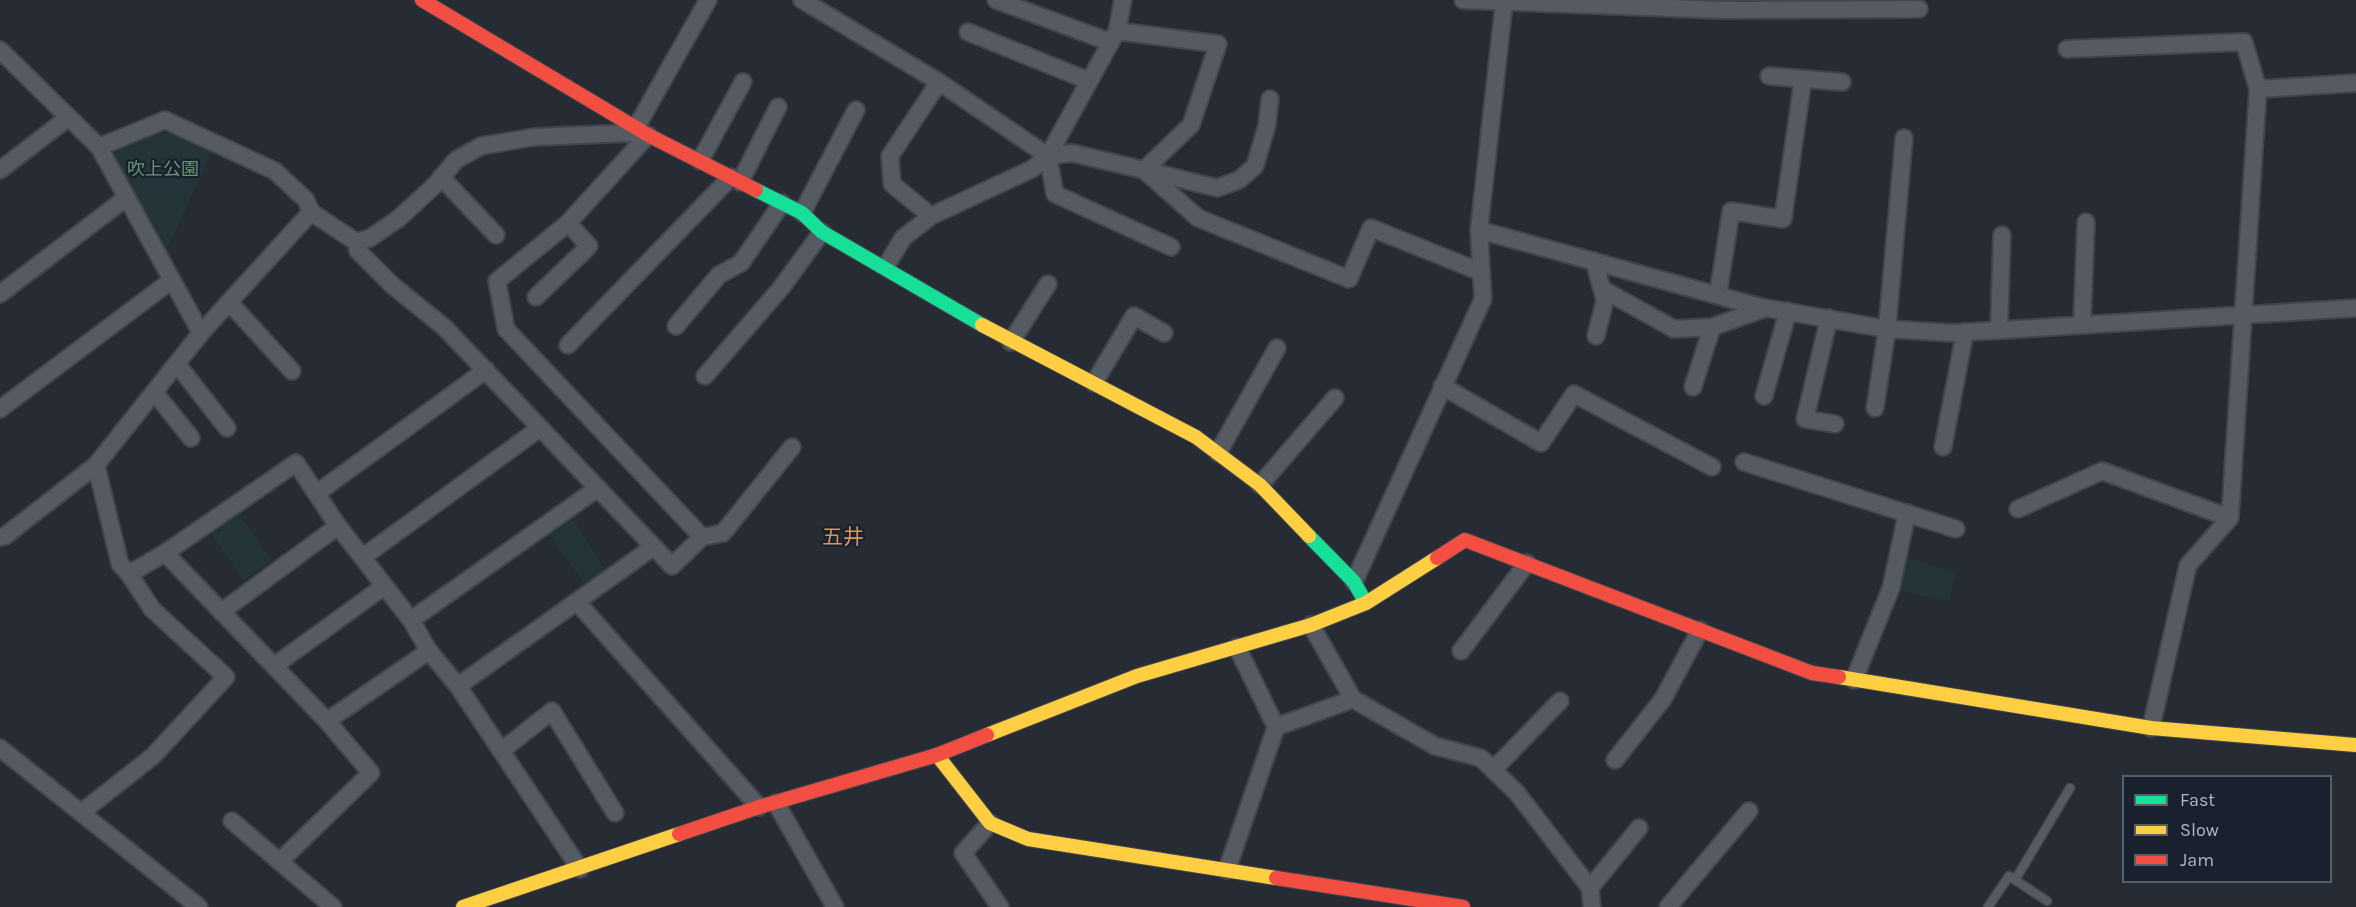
<!DOCTYPE html>
<html>
<head>
<meta charset="utf-8">
<style>
	body { margin:0 }
	#map { position:relative; width:2356px; height:907px; overflow:hidden; background:#272b33; font-family:Karla,sans-serif }
	canvas { display:block }
	.legend { position:absolute; left:2122px; top:775px; width:210px; height:108px; box-sizing:border-box; background:#1a212e; border:2px solid #565d6b; margin:0; padding:8px 10px; list-style:none; font-size:18px; color:#afb7c6 }
	.legend li { display:flex; align-items:center; gap:12px; height:30px }
	.legend b { width:30px; border:2px solid #565d6b }
</style>
</head>
<body>
<div id="map">
<canvas width="2356" height="907"></canvas>
<ul class="legend">
<li><b style="height:8px;background:#16e098"></b>Fast</li>
<li><b style="height:8px;background:#ffcf43"></b>Slow</li>
<li><b style="height:8px;background:#f24e42"></b>Jam</li>
</ul>
</div>
<script>
const ctx = document.querySelector('canvas').getContext('2d');
ctx.lineJoin = 'round';
function fillPath(path, color) {
  ctx.fillStyle = color;
  ctx.fill(path, 'evenodd');
}
function poly(rows) {
  const path = new Path2D();
  for (const r of rows) {
    path.moveTo(r[0], r[1]);
    for (let i = 2; i < r.length; i += 2) path.lineTo(r[i], r[i + 1]);
  }
  return path;
}
function strokePath(path, color, width, dash) {
  ctx.strokeStyle = color;
  ctx.lineWidth = width;
  ctx.lineCap = dash ? 'butt' : 'round';
  ctx.setLineDash(dash || []);
  ctx.stroke(path);
}
function drawText(font, color, halo, rows, align = 'center') {
  ctx.font = font + ' Karla,"Noto Sans JP",sans-serif';
  ctx.lineWidth = 4.5;
  ctx.setLineDash([]);
  ctx.textBaseline = 'middle';
  ctx.strokeStyle = halo;
  ctx.fillStyle = color;
  for (const [text, x, y, turn = 0] of rows) {
    ctx.save();
    ctx.translate(x, y);
    ctx.rotate((+turn || 0) * Math.PI / 180);
    ctx.textAlign = isNaN(turn) ? turn : align;
    if (halo) ctx.strokeText(text, 0, 0);
    ctx.fillText(text, 0, 0);
    ctx.restore();
  }
}
const green = poly([
	[158,132,179,135,212,152,167,249,113,156,119,145],
	[239,515,272,560,244,580,212,535],
	[573,519,606,570,584,583,550,536],
	[1898,554,1956,573,1949,602,1891,588]
]);
const lane = poly([
	[2015,880,2070,788],
	[1988,907,2009,876,2047,901]
]);
const street = poly([
	[802,0,939,82,1048,156,1072,153,1144,170,1198,218,1349,279,1371,228,1481,272],
	[996,0,1110,42],
	[1463,0,1723,10,1919,9],
	[1117,31,1218,44,1191,125,1144,170],
	[968,32,1089,81],
	[2067,49,2244,42,2258,89,2230,518,2188,565,2151,728],
	[0,50,99,147,201,333],
	[1769,76,1842,82],
	[2258,89,2356,83],
	[99,147,165,120,275,171,306,200,311,212,356,242,370,238,398,219,435,185,456,160,481,146,534,137,630,133,637,126,708,0],
	[1048,156,1055,194,1171,247],
	[700,161,743,82],
	[0,170,69,117],
	[1148,171,1217,188,1239,180,1255,166,1267,125,1270,99],
	[441,177,496,235],
	[740,182,778,107],
	[802,213,856,110],
	[931,216,892,184,890,156,939,82],
	[568,223,497,281,506,329,702,537],
	[1479,230,1760,307,1887,329,1954,333,2356,308],
	[356,242,358,251,392,285,444,327,672,566,702,537,723,533,792,447],
	[1594,261,1605,300,1596,336],
	[886,266,903,238,931,216,1032,169,1048,156,1117,31,1123,0],
	[1602,289,1674,329,1712,327],
	[0,294,126,198],
	[1718,295,1731,211,1783,219,1803,79],
	[536,297,589,246,568,223,648,135],
	[229,302,292,371],
	[1829,318,1805,419,1835,424],
	[2082,325,2086,222],
	[676,326,719,275,741,263,782,203],
	[1999,330,2002,235],
	[1011,342,1048,284],
	[568,345,731,177],
	[177,364,227,428],
	[705,376,781,288,822,232],
	[1094,383,1134,316,1164,333],
	[1442,386,1541,443,1574,394,1712,467],
	[1693,387,1712,327,1766,308],
	[155,393,191,438],
	[1764,396,1788,311],
	[1875,408,1887,329,1904,138],
	[0,409,172,280],
	[1943,447,1965,332],
	[1218,453,1277,348],
	[1744,462,1956,529],
	[96,465,120,564,129,574,165,553,296,463,338,526,411,620,429,651,458,686,580,869],
	[1260,485,1335,398],
	[317,493,486,370],
	[2018,509,2102,471,2230,518],
	[0,537,5,536,96,465,201,333,311,212],
	[165,553,327,721,371,773,280,861],
	[363,557,540,428],
	[1354,582,1483,299,1479,230,1504,3],
	[577,602,759,807],
	[221,612,338,526],
	[411,620,598,488],
	[1311,625,1353,699,1435,746,1481,758,1517,793,1590,888,1592,907],
	[1461,651,1527,563],
	[274,666,383,587],
	[1854,680,1891,588,1907,513],
	[458,686,652,548],
	[327,721,429,651],
	[1276,727,1353,699],
	[0,748,199,907],
	[501,751,552,711,615,813],
	[1615,760,1663,699,1700,630],
	[1493,770,1560,701],
	[776,803,835,907],
	[82,812,153,756,226,677,152,609,129,574],
	[232,821,333,907],
	[990,823,963,853,1000,907],
	[1227,870,1276,727,1237,647],
	[1590,888,1639,828],
	[1668,907,1749,811]
]);
const fast = poly([
	[756,190,802,213,822,232,982,325],
	[1309,536,1354,582,1366,603]
]);
const slow = poly([
	[982,325,1196,437,1260,485,1309,536],
	[1839,677,2151,728,2356,745],
	[987,735,1137,676,1311,625,1366,603,1437,558],
	[937,755,990,823,1028,839,1276,878],
	[463,907,679,834]
]);
const jam = poly([
	[422,0,648,135,756,190],
	[1437,558,1465,540,1812,673,1839,677],
	[679,834,759,807,937,755,987,735],
	[1276,878,1463,907]
]);
const parkNames = [
	["吹上公園",163,170]
];
const quarterNames = [
	["五井",843,538]
];
fillPath(green, '#243539');
strokePath(lane, '#42464c', 11);
strokePath(street, '#42464c', 20);
strokePath(fast, '#42464c', 16);
strokePath(slow, '#42464c', 16);
strokePath(jam, '#42464c', 16);
strokePath(lane, '#565a62', 8);
strokePath(street, '#565a62', 16);
strokePath(fast, '#16e098', 14);
strokePath(slow, '#ffcf43', 14);
strokePath(jam, '#f24e42', 14);
drawText('18px', '#679674', '#1a212e', parkNames);
drawText('21px', '#d3965d', '#1a212e', quarterNames);
</script>
</body>
</html>
